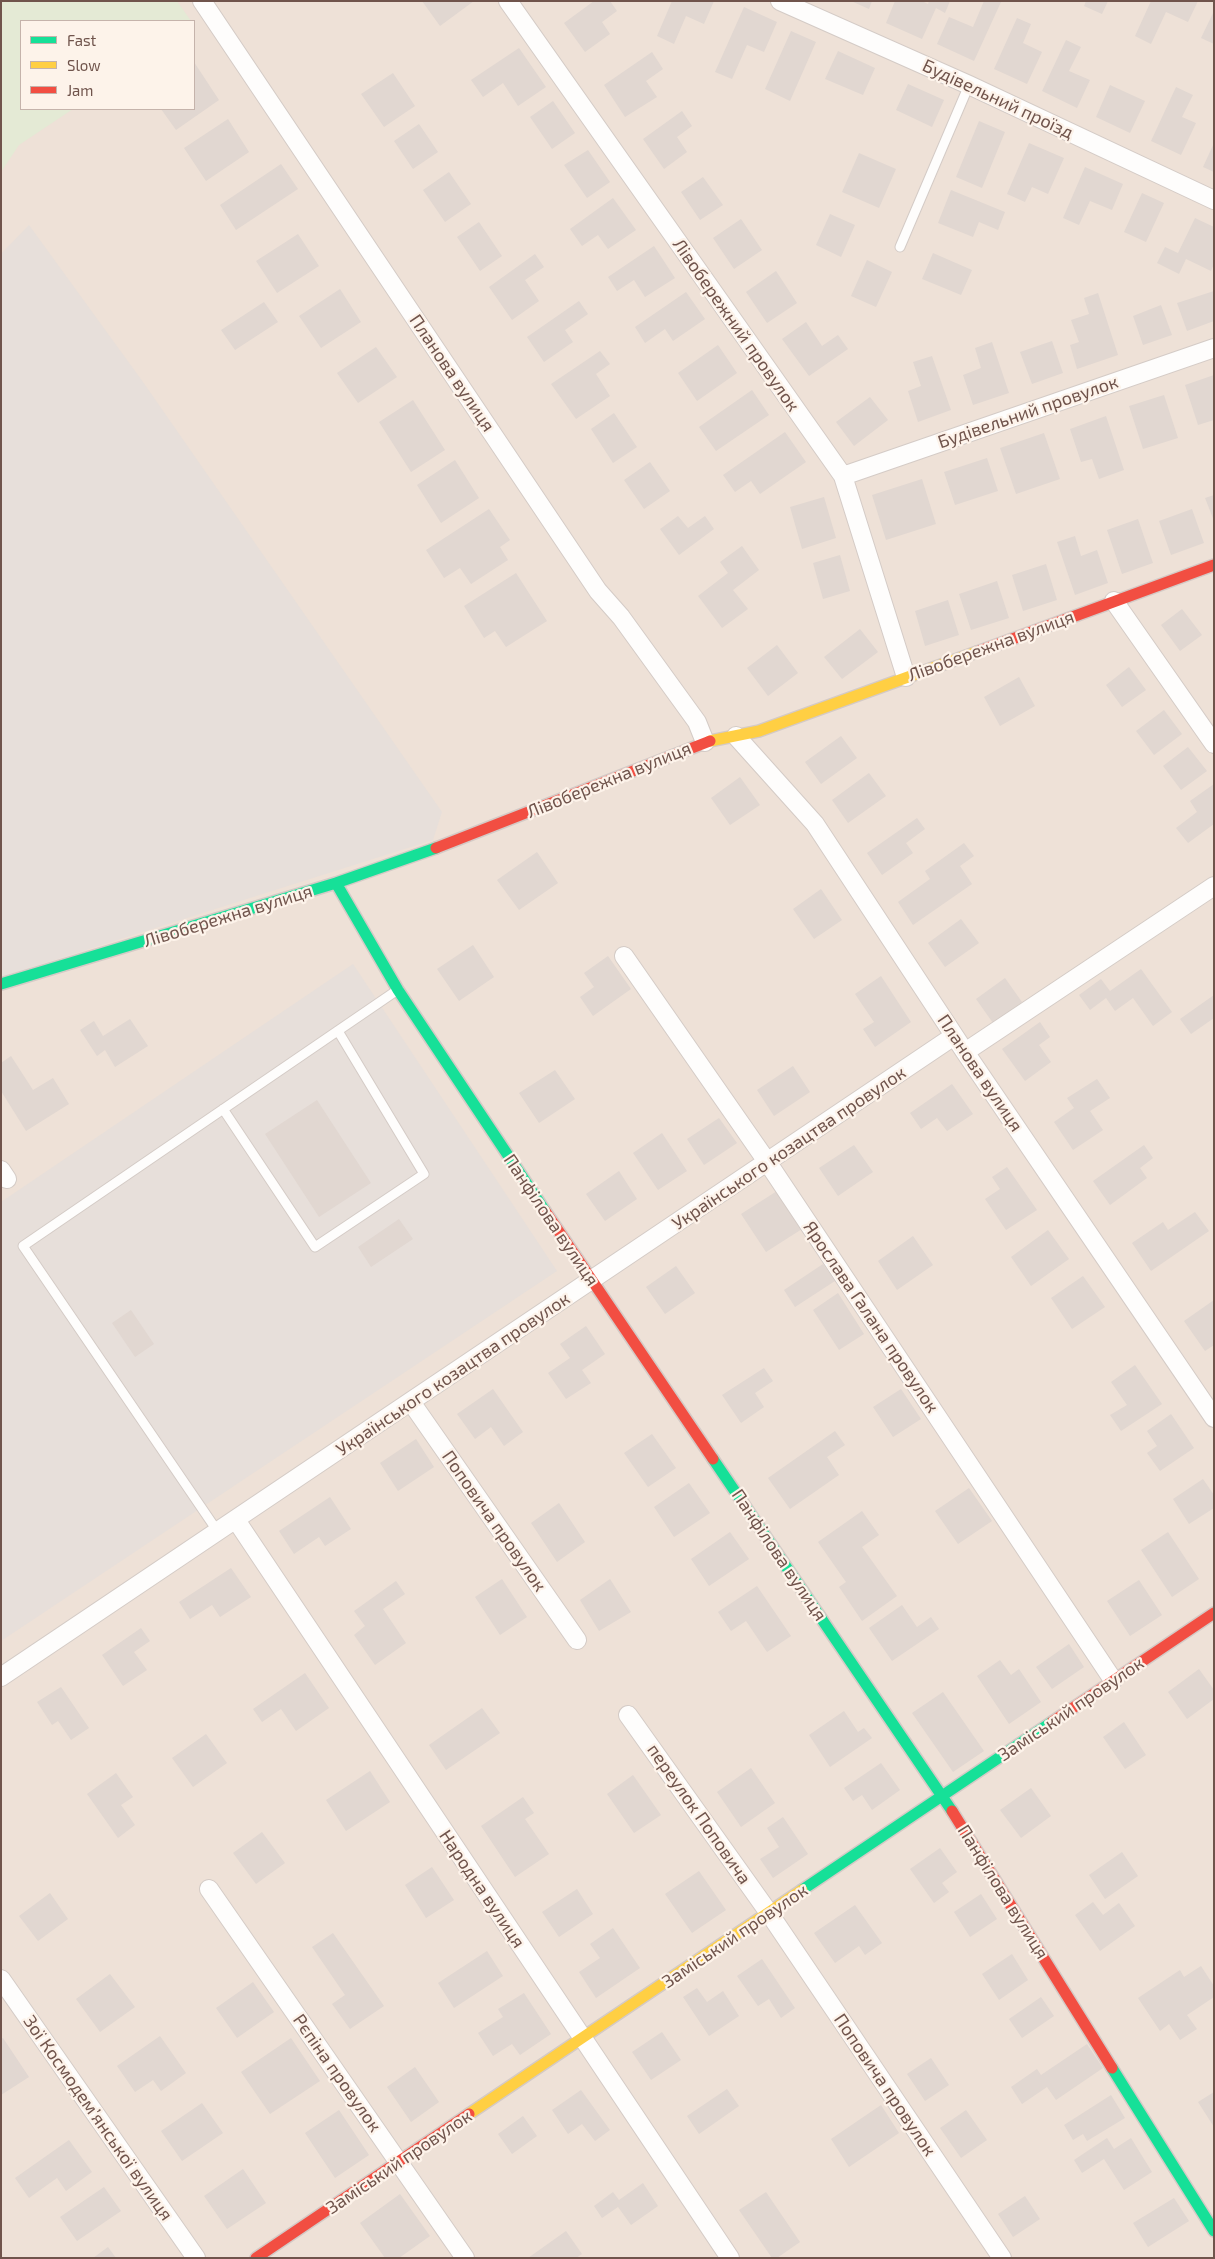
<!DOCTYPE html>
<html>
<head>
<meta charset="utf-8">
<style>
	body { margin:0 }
	#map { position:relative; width:1215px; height:2259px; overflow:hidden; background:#f5efe9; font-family:"Exo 2",sans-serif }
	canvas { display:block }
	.frame { position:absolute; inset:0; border:2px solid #70544c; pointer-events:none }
	.legend { position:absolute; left:20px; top:20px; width:175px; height:90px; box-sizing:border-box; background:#fdf3ea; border:1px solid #c5b3ab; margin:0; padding:6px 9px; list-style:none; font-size:15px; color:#70544c }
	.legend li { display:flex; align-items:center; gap:10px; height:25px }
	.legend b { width:25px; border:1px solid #c5b3ab }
</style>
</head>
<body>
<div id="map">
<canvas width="1215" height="2259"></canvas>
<div class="frame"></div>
<ul class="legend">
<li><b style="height:6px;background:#16e098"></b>Fast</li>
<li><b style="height:6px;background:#ffcf43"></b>Slow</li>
<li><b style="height:6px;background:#f24e42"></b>Jam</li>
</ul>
</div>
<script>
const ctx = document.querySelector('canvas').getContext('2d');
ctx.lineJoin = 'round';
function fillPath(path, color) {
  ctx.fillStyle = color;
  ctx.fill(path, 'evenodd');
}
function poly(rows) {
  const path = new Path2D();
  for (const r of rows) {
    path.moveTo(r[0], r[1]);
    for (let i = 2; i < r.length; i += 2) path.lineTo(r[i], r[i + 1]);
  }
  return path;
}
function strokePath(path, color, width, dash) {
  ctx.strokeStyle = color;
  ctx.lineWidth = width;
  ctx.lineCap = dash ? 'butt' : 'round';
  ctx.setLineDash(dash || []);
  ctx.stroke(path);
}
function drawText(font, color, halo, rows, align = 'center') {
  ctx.font = font + ' "Exo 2",sans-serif';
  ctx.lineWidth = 4.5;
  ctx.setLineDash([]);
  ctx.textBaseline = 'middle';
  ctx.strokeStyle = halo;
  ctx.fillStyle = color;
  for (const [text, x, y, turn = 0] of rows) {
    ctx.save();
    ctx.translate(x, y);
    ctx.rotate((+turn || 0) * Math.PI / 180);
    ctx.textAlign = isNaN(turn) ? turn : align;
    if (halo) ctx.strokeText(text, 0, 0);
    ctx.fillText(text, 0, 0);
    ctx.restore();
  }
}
const residential = poly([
	[1,1,1214,1,1214,2258,1,2258],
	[21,21,194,21,194,109,21,109]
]);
const industrial = poly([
	[29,225,143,382,442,812,433,840,1,977,1,254],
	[353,964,557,1271,1,1641,1,1202]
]);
const green = poly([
	[1,1,177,1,191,21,21,21,21,109,73,109,19,145,1,172]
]);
const building = poly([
	[422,1,474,1,440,26],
	[594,1,610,1,617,11,602,22,610,34,585,52,564,23],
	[672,1,714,1,704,24,686,16,674,44,657,36],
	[851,1,872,1,869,9],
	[895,1,922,1,928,4,929,1,950,1,945,13,936,8,922,39,886,23],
	[984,1,1001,2,974,61,937,44,949,17,973,27],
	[1086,1,1108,1,1102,14,1084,6],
	[1151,1,1198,1,1188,22,1166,12,1151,44,1135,36],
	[744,7,777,22,764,52,747,45,732,79,715,72],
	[1214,11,1214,44,1201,38],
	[1017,18,1031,24,1023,43,1042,52,1027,84,994,69],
	[791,31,816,42,790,101,765,89],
	[1066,40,1081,47,1069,71,1090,80,1077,108,1042,91],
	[519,48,546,87,518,106,503,83,483,97,471,80],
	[838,51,875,68,863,95,825,79],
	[652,52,663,69,646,81,657,97,625,117,604,85],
	[194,62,219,100,176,130,161,109,194,109],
	[393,73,415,106,384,127,361,94],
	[908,84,944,100,932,127,896,110],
	[1110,85,1145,101,1130,133,1096,117],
	[1176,87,1193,95,1182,117,1196,123,1181,155,1151,141],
	[553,101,575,133,552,149,530,117],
	[682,111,692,126,677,137,687,152,664,169,643,139],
	[228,119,249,152,206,181,184,148],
	[979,121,1005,132,982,188,956,177],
	[419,124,438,152,413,169,394,141],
	[1029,143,1064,158,1048,194,1032,187,1025,202,1007,194],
	[1214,143,1214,172,1203,167],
	[588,150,610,182,587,198,564,165],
	[859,153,896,169,879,208,842,192],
	[281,164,298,189,236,230,220,205],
	[1085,167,1123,184,1112,210,1090,201,1079,225,1063,218],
	[449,172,471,204,445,222,423,190],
	[703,177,723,205,700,220,681,192],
	[951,190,1005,212,998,230,979,222,973,237,938,223],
	[1142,193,1164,203,1146,242,1124,232],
	[613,198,636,230,608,249,598,235,582,246,570,229],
	[830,214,855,225,841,257,816,245],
	[1195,218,1214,227,1214,264,1211,271,1186,259,1179,274,1157,263,1165,247,1178,253],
	[741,219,762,250,734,269,713,238],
	[479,222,502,256,480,271,457,237],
	[298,234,319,266,277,293,256,261],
	[654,246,675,278,645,297,634,280,617,291,608,277],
	[933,253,972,270,961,295,922,279],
	[535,254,544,267,525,280,539,301,512,320,489,287],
	[867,260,892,272,876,307,851,296],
	[776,271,797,303,767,323,746,292],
	[340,289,361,322,321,348,299,316],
	[1214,291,1214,321,1187,331,1177,303],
	[686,292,705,319,673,341,665,329,645,343,635,327],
	[1098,293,1118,355,1077,369,1070,345,1079,342,1071,320,1089,314,1084,298],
	[579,301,588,314,565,330,573,342,544,362,527,337],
	[264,302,278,322,235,350,221,330],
	[1161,305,1172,335,1143,345,1133,316],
	[806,322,822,346,838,335,848,349,809,376,782,339],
	[1052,341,1063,373,1032,384,1020,352],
	[992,342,1009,393,973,405,963,375,981,368,975,348],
	[718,345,737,373,697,401,678,373],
	[376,347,397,377,358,403,337,373],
	[600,351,610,364,596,374,610,396,576,419,551,384],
	[932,356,951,410,918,422,908,391,921,386,913,362],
	[1214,375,1214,420,1198,425,1185,385],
	[752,390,769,415,716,451,699,427],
	[1164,395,1178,438,1143,449,1129,406],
	[870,397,888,420,854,446,836,422],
	[413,400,445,450,411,472,379,422],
	[614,413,637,447,613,463,591,429],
	[1106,416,1124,470,1099,479,1092,459,1081,462,1070,429],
	[785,432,806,462,760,494,751,481,735,492,723,475],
	[1044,433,1060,479,1016,494,1000,448],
	[987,458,998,491,955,505,944,472],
	[455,460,479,498,441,523,417,485],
	[650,462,670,491,644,509,624,480],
	[922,479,936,524,886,540,872,495],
	[1214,495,1214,521,1205,498],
	[824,497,836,538,802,549,790,507],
	[489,509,510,540,500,547,508,560,471,584,460,568,444,578,426,550],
	[1192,509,1204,543,1171,555,1159,521],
	[678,516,688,528,705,516,714,529,679,555,660,529],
	[1138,519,1153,563,1122,574,1107,530],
	[1075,536,1081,556,1097,550,1108,583,1075,595,1057,542],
	[742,546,759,570,733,590,748,609,722,628,698,596,728,573,720,562],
	[840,555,850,591,823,599,813,563],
	[1046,564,1057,600,1023,611,1012,575],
	[516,573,547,621,506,647,495,631,484,638,464,606],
	[997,581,1009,618,971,630,959,594],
	[948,600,959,635,925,646,915,611],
	[1182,609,1202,635,1180,651,1161,625],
	[860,629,878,652,842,679,824,657],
	[777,645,798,673,768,696,747,668],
	[1129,667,1146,690,1122,707,1106,685],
	[1019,677,1035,706,1000,726,984,697],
	[1164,710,1182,734,1154,755,1136,731],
	[841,736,857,758,821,784,805,762],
	[1188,747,1207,771,1181,790,1163,766],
	[869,773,886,796,848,823,832,800],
	[740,777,760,805,730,825,711,798],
	[1214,784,1214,824,1188,843,1176,828,1197,812,1190,801],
	[917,818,925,829,906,843,913,853,882,875,867,853],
	[964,843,974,856,960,866,972,884,913,925,898,902,930,879,925,871],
	[537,852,558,883,519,910,497,880],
	[821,889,842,920,814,939,793,909],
	[961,919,979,943,945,967,928,943],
	[473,945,494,977,459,1001,437,969],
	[608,956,631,989,593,1016,580,997,594,987,584,973],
	[1141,969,1172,1012,1153,1026,1133,998,1115,1011,1106,998,1090,1010,1079,995,1101,979,1110,991],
	[881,976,911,1022,875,1047,863,1029,874,1022,855,994],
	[1005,978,1022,1002,993,1023,976,999],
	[1214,995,1214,1018,1191,1034,1180,1019],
	[130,1019,148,1046,115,1067,105,1050,97,1056,80,1030,94,1021,103,1036],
	[1040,1022,1050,1037,1039,1045,1051,1062,1025,1081,1002,1049],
	[11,1056,33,1090,53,1078,69,1104,26,1131,1,1091,1,1063],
	[793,1066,810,1092,774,1116,757,1090],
	[555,1070,575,1099,539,1123,519,1093],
	[1097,1079,1110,1098,1090,1111,1103,1130,1073,1150,1054,1122,1074,1108,1067,1098],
	[952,1084,973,1114,947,1131,937,1118,921,1129,910,1113],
	[317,1100,371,1183,319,1217,265,1134],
	[719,1118,737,1143,704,1165,687,1139],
	[662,1133,687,1171,658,1190,633,1153],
	[854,1145,873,1172,838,1196,819,1168],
	[1144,1145,1153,1158,1140,1168,1147,1178,1110,1205,1093,1181],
	[1007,1167,1037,1210,1006,1230,985,1199,1000,1189,992,1177],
	[619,1171,637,1199,605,1221,586,1194],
	[777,1191,802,1229,766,1252,741,1214],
	[1195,1212,1209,1231,1151,1271,1132,1243,1163,1222,1168,1230],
	[399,1219,413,1239,371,1267,358,1247],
	[1048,1230,1069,1259,1031,1286,1011,1257],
	[913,1236,933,1265,897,1290,878,1261],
	[823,1264,835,1281,795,1307,784,1290],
	[676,1266,695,1293,665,1314,646,1287],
	[1083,1276,1105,1307,1072,1329,1051,1298],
	[838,1293,864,1334,839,1350,813,1310],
	[1214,1300,1214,1345,1205,1351,1184,1321],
	[131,1310,154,1344,135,1357,112,1323],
	[586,1326,605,1354,582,1370,591,1383,566,1399,548,1373,570,1358,560,1344],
	[1135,1365,1162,1404,1121,1431,1110,1415,1127,1405,1111,1382],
	[764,1368,773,1381,755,1393,764,1407,741,1423,722,1395],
	[493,1389,523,1432,504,1446,491,1427,475,1439,457,1414],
	[901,1389,921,1419,893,1437,873,1407],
	[1171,1414,1194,1448,1160,1471,1147,1453,1157,1446,1147,1431],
	[835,1431,845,1445,827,1457,839,1475,790,1509,768,1478],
	[652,1434,676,1468,648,1487,624,1453],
	[416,1439,434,1467,398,1491,380,1463],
	[1203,1479,1214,1495,1214,1508,1189,1524,1173,1499],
	[689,1483,710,1513,674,1537,654,1507],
	[969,1488,992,1521,958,1544,935,1511],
	[330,1497,351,1529,325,1546,319,1537,294,1554,279,1531],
	[559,1503,585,1542,557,1562,531,1523],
	[862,1511,879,1535,862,1547,897,1596,862,1621,839,1587,846,1582,818,1542],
	[730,1532,749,1559,709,1586,691,1559],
	[1168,1532,1199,1579,1172,1597,1141,1550],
	[231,1568,251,1597,220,1617,212,1605,190,1619,179,1602],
	[502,1579,527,1617,500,1635,475,1597],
	[610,1579,631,1612,599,1631,580,1600],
	[1139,1580,1162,1615,1130,1636,1107,1601],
	[396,1581,405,1594,383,1609,406,1643,375,1665,354,1635,365,1626,354,1611],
	[757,1586,791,1636,767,1652,746,1621,731,1631,718,1612],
	[902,1605,917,1627,931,1617,939,1629,892,1661,869,1628],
	[141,1628,150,1641,134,1652,147,1670,123,1686,102,1655],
	[1069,1644,1084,1667,1052,1689,1036,1667],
	[1000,1660,1011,1675,1019,1669,1041,1702,1009,1724,977,1676],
	[1199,1669,1214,1690,1214,1699,1187,1719,1168,1692],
	[305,1673,329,1708,296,1731,281,1709,262,1722,253,1709],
	[61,1687,89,1728,71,1740,58,1721,52,1725,37,1702],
	[943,1692,984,1751,953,1772,912,1713],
	[482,1708,500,1733,446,1770,429,1745],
	[844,1711,858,1732,864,1728,872,1738,830,1767,809,1735],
	[1124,1722,1146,1755,1125,1769,1103,1737],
	[206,1734,227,1763,193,1787,172,1758],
	[881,1763,900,1790,872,1810,862,1795,853,1801,844,1788],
	[751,1768,775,1803,741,1827,717,1792],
	[370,1771,390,1802,346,1831,326,1800],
	[116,1773,133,1797,121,1805,135,1825,118,1838,87,1794],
	[633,1775,661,1815,634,1833,607,1794],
	[1031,1788,1051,1816,1021,1838,1000,1810],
	[523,1797,534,1813,525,1819,549,1854,515,1877,481,1826],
	[783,1817,808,1854,773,1878,760,1859,779,1847,767,1828],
	[262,1832,285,1863,256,1884,233,1853],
	[940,1848,957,1872,942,1883,949,1892,934,1903,910,1869],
	[1122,1852,1138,1876,1105,1899,1089,1875],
	[432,1867,454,1900,426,1918,405,1885],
	[699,1871,726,1910,692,1933,665,1894],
	[577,1889,593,1914,559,1937,542,1912],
	[50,1893,68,1919,38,1941,19,1916],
	[981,1894,997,1919,970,1937,954,1912],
	[1093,1902,1103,1915,1119,1903,1135,1926,1100,1951,1075,1915],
	[855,1905,882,1943,865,1955,859,1946,835,1963,814,1933],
	[613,1928,640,1968,596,1998,579,1972,600,1958,590,1944],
	[333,1933,384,2006,350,2029,332,2004,345,1995,312,1947],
	[487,1951,503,1976,454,2008,438,1983],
	[1012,1954,1028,1980,999,2000,982,1974],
	[762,1959,795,2008,781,2018,769,1999,758,2006,737,1976],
	[1201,1966,1214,1986,1214,1997,1187,2015,1197,2029,1180,2040,1169,2024,1160,2031,1138,1998,1180,1970,1184,1977],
	[110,1974,135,2007,100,2032,76,1999],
	[253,1982,274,2012,237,2038,216,2008],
	[697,1988,707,2002,723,1991,739,2016,709,2036,683,1997],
	[524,1993,551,2034,520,2055,512,2044,493,2056,478,2033,503,2017,498,2009],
	[1041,1997,1054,2016,1022,2038,1009,2019],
	[662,2032,681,2060,651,2080,632,2052],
	[160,2036,186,2073,161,2091,153,2080,135,2092,117,2066],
	[3,2038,29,2077,1,2095,1,2039],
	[291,2038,320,2081,270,2114,241,2072],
	[1087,2044,1103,2068,1056,2100,1047,2087,1022,2104,1011,2087,1037,2069,1041,2075],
	[931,2058,949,2085,925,2101,907,2074],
	[415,2067,439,2102,411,2122,387,2087],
	[727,2089,739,2106,699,2134,687,2116],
	[581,2090,610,2130,595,2141,582,2124,568,2134,552,2110],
	[1214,2092,1214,2127,1198,2102],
	[1111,2095,1125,2118,1087,2141,1083,2134,1073,2140,1064,2125],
	[202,2103,223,2133,182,2161,161,2131],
	[881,2105,899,2133,849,2167,831,2139],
	[339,2110,369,2155,335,2178,305,2133],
	[966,2110,987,2140,961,2158,940,2128],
	[523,2116,537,2136,512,2154,498,2134],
	[1107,2138,1114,2149,1131,2138,1152,2172,1124,2190,1104,2159,1082,2173,1074,2160],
	[69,2140,92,2172,66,2191,57,2178,29,2198,15,2178],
	[243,2169,266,2203,227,2229,204,2196],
	[643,2183,658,2206,631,2225,618,2207,602,2218,594,2206,613,2192,619,2200],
	[104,2187,121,2211,77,2241,60,2217],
	[766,2192,800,2242,777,2258,772,2258,739,2210],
	[400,2194,430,2236,399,2258,385,2258,360,2223],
	[1025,2196,1040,2219,1013,2237,998,2214],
	[1174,2198,1189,2221,1148,2247,1133,2223],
	[566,2231,582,2254,576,2258,528,2258],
	[108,2247,116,2258,93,2258]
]);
const lane = poly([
	[900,247,969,85],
	[223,1109,315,1247,424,1174,338,1031],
	[218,1532,23,1246,396,991]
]);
const street = poly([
	[202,1,598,591,621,617,697,722,705,742],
	[508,1,843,476,906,677],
	[780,1,969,85,1214,200],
	[843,476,1214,348],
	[1114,601,1214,744],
	[736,736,815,824,965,1052,1214,1418],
	[624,956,768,1163,1113,1680],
	[965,1052,1214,886],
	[1,1170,7,1179],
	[411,1402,577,1640],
	[236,1520,730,2258],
	[1,1677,954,1036],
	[628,1715,769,1913,1002,2258],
	[209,1889,465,2258],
	[1,1979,196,2258]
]);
const fast = poly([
	[336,883,398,990,545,1211],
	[1,984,336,883,436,848],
	[713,1459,952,1811],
	[802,1890,1052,1722],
	[1112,2068,1214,2231]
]);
const slow = poly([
	[710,741,759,731,977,652],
	[469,2114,802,1890]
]);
const jam = poly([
	[977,652,1214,565],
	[436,848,710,741],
	[545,1211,713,1459],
	[1052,1722,1214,1613],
	[952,1811,1112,2068],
	[256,2258,469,2114]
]);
const streetNames = [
	["Будівельний проїзд",998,99,25],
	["Лівобережний провулок",736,325,55],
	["Планова вулиця",452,373,56],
	["Будівельний провулок",1028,412,-19],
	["Лівобережна вулиця",991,646,-20],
	["Лівобережна вулиця",609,780,-22],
	["Лівобережна вулиця",228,916,-17],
	["Планова вулиця",980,1073,56],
	["Українського козацтва провулок",789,1148,-34],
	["Панфілова вулиця",551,1220,56],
	["Ярослава Галана провулок",871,1317,56],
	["Українського козацтва провулок",453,1374,-34],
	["Поповича провулок",494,1521,55],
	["Панфілова вулиця",779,1555,56],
	["Заміський провулок",1071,1709,-34],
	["переулок Поповича",699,1814,55],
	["Народна вулиця",482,1889,56],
	["Панфілова вулиця",1003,1892,58],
	["Заміський провулок",735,1936,-34],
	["Рєпіна провулок",337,2073,55],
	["Поповича провулок",885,2085,56],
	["Зої Космодем’янської вулиця",98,2118,55],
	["Заміський провулок",399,2162,-34]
];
fillPath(residential, '#eee1d7');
fillPath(industrial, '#e7dfda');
fillPath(green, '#e4ead5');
fillPath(building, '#e1d7d1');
strokePath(lane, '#d4cbc6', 11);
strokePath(street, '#d4cbc6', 20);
strokePath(fast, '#d4cac6', 14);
strokePath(slow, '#d4cac6', 14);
strokePath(jam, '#d4cac6', 14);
strokePath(lane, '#fefdfc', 9);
strokePath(street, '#fefdfc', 18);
strokePath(fast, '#16e098', 11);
strokePath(slow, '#ffcf43', 11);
strokePath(jam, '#f24e42', 11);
drawText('18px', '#70544c', '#fdf3ea', streetNames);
</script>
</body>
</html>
